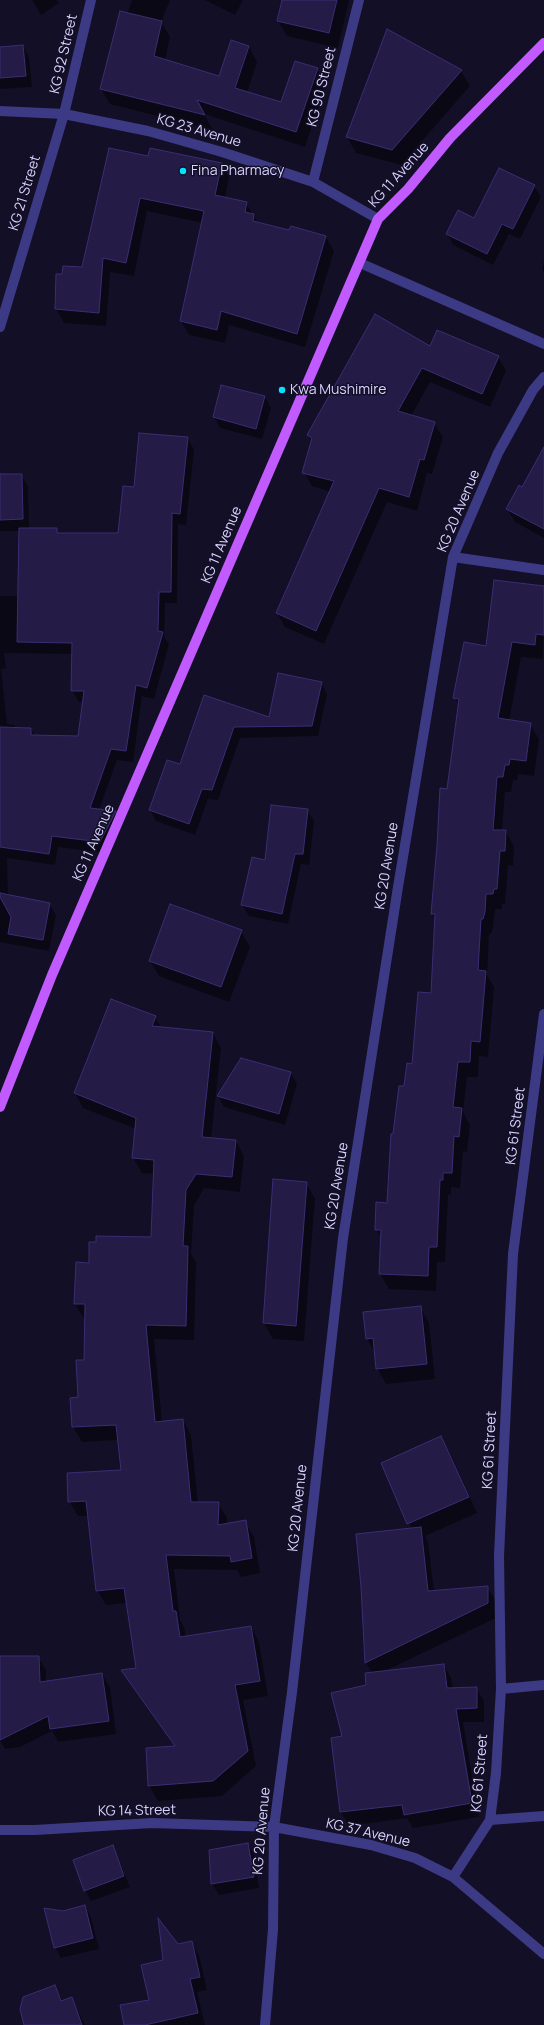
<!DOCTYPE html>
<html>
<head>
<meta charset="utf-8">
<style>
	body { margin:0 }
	canvas { display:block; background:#130f26 }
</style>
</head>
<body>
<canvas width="544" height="2025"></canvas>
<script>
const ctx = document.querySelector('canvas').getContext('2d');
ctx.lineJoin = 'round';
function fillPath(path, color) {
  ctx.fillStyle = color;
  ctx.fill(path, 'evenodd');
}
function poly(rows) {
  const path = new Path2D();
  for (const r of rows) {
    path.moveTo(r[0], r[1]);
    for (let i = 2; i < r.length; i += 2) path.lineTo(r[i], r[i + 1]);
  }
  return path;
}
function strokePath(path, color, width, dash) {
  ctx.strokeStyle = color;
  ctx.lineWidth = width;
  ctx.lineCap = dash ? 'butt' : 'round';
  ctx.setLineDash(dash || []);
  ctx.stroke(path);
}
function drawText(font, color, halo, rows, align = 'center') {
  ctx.font = font + ' Manrope,sans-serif';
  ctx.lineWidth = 3;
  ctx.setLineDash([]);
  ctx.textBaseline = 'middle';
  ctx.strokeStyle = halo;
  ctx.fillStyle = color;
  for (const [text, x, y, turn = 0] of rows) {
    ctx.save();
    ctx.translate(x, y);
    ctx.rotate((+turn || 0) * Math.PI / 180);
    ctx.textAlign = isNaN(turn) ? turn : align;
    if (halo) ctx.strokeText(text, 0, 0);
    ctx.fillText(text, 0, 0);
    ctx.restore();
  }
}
const shadow = poly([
	[32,0,57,0,59,3,41,15],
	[132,0,170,0,161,22,170,37,165,60,220,77,249,46,257,62,247,93,281,104,317,69,326,84,305,147,204,114,213,130,110,104,101,89],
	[205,0,243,0,235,15],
	[283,0,349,0,338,48,287,36,278,21],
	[23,46,29,57,32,87,0,89,0,48],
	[461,71,470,86,401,165,356,153,347,137],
	[149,157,221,164,229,177,225,198,246,203,258,223,326,237,334,251,305,347,229,325,225,343,189,335,181,321,203,223,147,211,134,276,110,272,106,326,64,323,56,309,63,275,82,268],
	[534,186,541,197,520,239,509,234,493,265,453,245,447,234],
	[544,261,544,273,542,269],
	[431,348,498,357,506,371,490,407,430,382,411,416,434,423,443,437,432,474,427,473,417,511,387,502,324,644,285,627,277,613,330,492,312,486,304,472,312,442,308,435],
	[265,397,271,408,262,439,220,428,214,417],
	[188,438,194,450,186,525,178,524,177,603,165,603,164,637,169,644,154,699,142,696,133,762,117,760,99,810,115,812,121,824,107,853,58,847,55,865,7,858,8,896,49,903,56,915,49,951,0,942,0,596,18,596,20,531,0,531,0,475,21,475,28,486,29,529,56,529,59,534,119,534,135,488],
	[4,653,73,654,72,691,79,702,83,702,78,738,35,736,31,729,16,728,14,725,7,724,1,669,6,668],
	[544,468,544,538,515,522,507,509,522,489],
	[544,587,543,659,521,657,509,721,530,724,539,739,534,776,518,774,517,780,513,780,511,792,505,792,502,831,506,831,514,847,513,866,508,865,505,904,502,904,502,909,495,909,493,928,491,934,489,934,487,975,494,987,488,1057,479,1056,478,1077,467,1077,463,1112,470,1125,467,1152,463,1151,460,1188,451,1187,451,1195,448,1194,445,1262,437,1262,436,1291,389,1289,380,1274,382,1239,376,1229,388,1204,394,1135,432,994,436,921,432,914,459,706,455,697,487,648],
	[321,683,327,694,318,736,240,738,218,800,208,799,195,835,156,821,150,810,181,766,205,697,270,719],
	[307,810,314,821,309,865,301,864,288,924,249,916,242,905,266,861],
	[241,931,250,947,229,1002,159,976,150,961],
	[155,1017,161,1027,213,1033,221,1048,211,1139,236,1141,244,1156,240,1192,204,1188,194,1206,191,1254,196,1262,194,1340,154,1339,162,1422,183,1420,191,1435,198,1503,218,1503,227,1518,227,1525,245,1522,254,1537,260,1573,241,1577,237,1570,174,1569,180,1620,184,1627,186,1637,251,1627,259,1642,268,1696,243,1700,256,1766,222,1796,158,1801,149,1786,175,1747,123,1671,137,1669,127,1603,106,1605,97,1590,88,1516,78,1516,69,1501,122,1471,118,1440,82,1442,73,1427,72,1399,79,1398,85,1361,86,1319,84,1319,75,1304,90,1264,152,1238,155,1174,142,1173,133,1158,136,1129,83,1108,75,1093],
	[291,1073,297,1084,285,1125,224,1107,218,1096],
	[306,1183,315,1198,304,1341,273,1339,264,1323],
	[420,1307,429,1323,435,1379,386,1384,377,1368,376,1355,367,1339,364,1313],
	[441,1437,450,1453,477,1513,425,1536,428,1542,434,1592,487,1587,496,1601,496,1618,385,1671,444,1665,451,1678,453,1688,476,1688,484,1701,484,1722,463,1722,479,1817,413,1828,407,1818,349,1826,341,1812,332,1739,343,1737,372,1673,366,1663,412,1529,382,1463],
	[0,1657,38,1657,46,1670,46,1682,102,1674,110,1687,116,1734,58,1742,52,1731,20,1747,5,1749,0,1741],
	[248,1844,254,1855,259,1888,219,1895,212,1884,210,1850],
	[112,1847,118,1858,130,1887,91,1901,85,1890],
	[85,1906,91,1917,99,1949,61,1958,55,1947,63,1912],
	[191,1942,199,1955,207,1990,197,1992,205,2025,125,2025,150,2001,164,1960,177,1945],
	[55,1986,63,2002,72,1999,85,2025,25,2025]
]);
const building = poly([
	[282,0,337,0,329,33,277,21,282,0],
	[120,11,162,21,154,56,219,76,231,40,249,46,235,88,281,102,295,61,318,68,296,132,197,100,205,115,100,89,120,11],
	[387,29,462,70,392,150,346,137,387,29],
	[23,45,26,76,0,78,0,47,23,45],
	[109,148,148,156,150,148,222,163,215,195,247,202,245,212,254,214,253,221,289,230,291,226,326,236,297,334,221,311,217,330,180,321,204,211,140,198,126,263,103,258,99,313,55,309,56,274,62,274,63,266,82,267,109,148],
	[499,168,535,185,513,229,502,224,487,254,446,234,458,210,474,218,499,168],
	[375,314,430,346,437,330,499,356,482,394,422,368,398,411,435,422,424,460,420,459,409,497,379,488,316,631,276,613,334,481,302,473,312,438,307,435,375,314],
	[221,385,265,396,256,429,213,417,221,385],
	[139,433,188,437,180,514,172,513,171,592,159,592,158,631,163,632,147,688,136,685,126,751,111,749,90,808,116,811,100,842,52,836,49,854,0,847,0,727,31,728,31,735,78,736,84,691,71,691,72,643,17,642,19,528,57,528,57,533,118,533,123,486,134,487,139,433],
	[544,447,544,529,506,509,519,485,522,487,544,447],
	[0,474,22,474,23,519,0,520,0,474],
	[494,580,544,586,544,635,536,634,535,645,512,642,498,718,531,723,526,761,510,759,509,765,505,765,503,777,497,777,493,830,506,830,505,851,500,851,497,889,494,889,493,894,486,894,485,912,483,919,481,919,478,970,486,971,480,1042,471,1041,470,1062,458,1062,453,1107,462,1108,459,1137,454,1136,452,1173,443,1173,443,1180,440,1180,437,1247,429,1247,428,1276,379,1274,381,1230,375,1230,376,1202,387,1203,391,1134,393,1134,399,1086,404,1086,407,1063,412,1064,418,992,431,993,435,914,431,914,437,846,440,788,447,789,459,699,453,698,464,642,486,646,494,580],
	[278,673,322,682,312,726,234,727,212,790,202,789,189,824,149,810,167,760,180,764,204,695,269,717,278,673],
	[271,805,308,809,303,854,295,854,282,914,241,905,252,857,265,860,271,805],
	[0,893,50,903,43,940,8,934,11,917,0,897,0,893],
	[170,904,242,930,221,987,149,961,170,904],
	[111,999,156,1016,152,1026,213,1032,202,1137,236,1140,232,1177,196,1174,186,1190,183,1246,188,1246,186,1326,146,1325,155,1422,183,1419,191,1502,219,1502,218,1525,246,1520,252,1558,231,1562,230,1556,166,1555,173,1611,176,1611,180,1637,251,1626,260,1681,235,1685,248,1751,213,1781,148,1786,146,1748,175,1746,121,1670,136,1668,124,1588,96,1591,86,1501,68,1502,67,1473,121,1470,116,1425,72,1427,70,1398,78,1397,76,1360,84,1360,85,1304,74,1304,76,1262,89,1263,89,1242,96,1242,96,1236,151,1237,154,1160,132,1158,136,1118,74,1093,111,999],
	[241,1058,291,1072,279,1114,217,1096,241,1058],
	[273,1179,307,1182,296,1326,263,1323,273,1179],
	[421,1306,427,1364,376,1369,373,1338,366,1339,363,1312,421,1306],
	[441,1436,469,1497,407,1524,381,1463,441,1436],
	[421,1527,428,1591,488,1586,488,1603,365,1663,361,1587,356,1534,421,1527],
	[0,1656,39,1656,40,1682,102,1673,109,1721,50,1729,48,1716,0,1740,0,1656],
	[444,1664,447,1688,477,1687,477,1708,456,1709,472,1803,404,1815,402,1805,340,1812,331,1738,342,1736,331,1693,366,1685,365,1673,444,1664],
	[248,1843,254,1877,211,1884,209,1850,248,1843],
	[113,1845,124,1876,84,1891,73,1860,113,1845],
	[85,1905,93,1938,54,1948,44,1908,63,1911,85,1905],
	[158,1918,178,1944,192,1941,200,1977,190,1979,198,2013,145,2025,124,2025,120,2005,149,2000,141,1965,163,1960,158,1918],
	[55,1985,61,2001,72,1997,82,2025,24,2025,20,2009,23,1997,55,1985]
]);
const minor = poly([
	[0,111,64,114,148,131,222,152,313,182,378,219],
	[313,182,359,0],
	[360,263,544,344],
	[0,327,64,114,91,0],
	[453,557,544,570],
	[501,1689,544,1685],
	[490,1820,544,1816],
	[0,1830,35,1830,152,1823,274,1827,371,1845,415,1858,453,1877,544,1954],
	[453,1877,490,1820,496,1773,501,1689,499,1556,513,1254,544,1014],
	[265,2025,273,1929,274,1827,292,1692,343,1238,398,887,453,557,498,453,533,390,544,377]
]);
const major = poly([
	[0,1107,52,975,378,219,408,189,450,138,544,43]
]);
const markers = [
	[183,171,4,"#00e5ff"],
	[282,390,4,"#00e5ff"]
];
const streetNames = [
	["KG 92 Street",64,54,-77],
	["KG 90 Street",322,87,-76],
	["KG 23 Avenue",199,131,16],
	["KG 11 Avenue",399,175,-48],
	["KG 21 Street",25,193,-73],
	["KG 20 Avenue",459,511,-67],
	["KG 11 Avenue",222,545,-67],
	["KG 11 Avenue",94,843,-66],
	["KG 20 Avenue",387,866,-81],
	["KG 61 Street",516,1126,-83],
	["KG 20 Avenue",337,1186,-81],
	["KG 61 Street",490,1450,-87],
	["KG 20 Avenue",298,1508,-84],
	["KG 61 Street",480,1773,-85],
	["KG 14 Street",137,1811,-1],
	["KG 20 Avenue",262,1831,-85],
	["KG 37 Avenue",368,1833,13]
];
const poiNames = [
	["Fina Pharmacy",191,171],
	["Kwa Mushimire",290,390]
];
fillPath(shadow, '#0007');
fillPath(building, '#241b47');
strokePath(building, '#3b2d73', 1);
strokePath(minor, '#3d3a85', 10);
strokePath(major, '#c25bff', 10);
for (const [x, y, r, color] of markers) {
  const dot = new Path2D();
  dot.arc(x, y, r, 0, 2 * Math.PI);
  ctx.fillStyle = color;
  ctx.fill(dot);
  strokePath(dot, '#130f26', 1.5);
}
drawText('14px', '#d9d4ff', '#130f26', streetNames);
drawText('14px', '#d9d4ff', '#130f26', poiNames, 'left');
</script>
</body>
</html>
